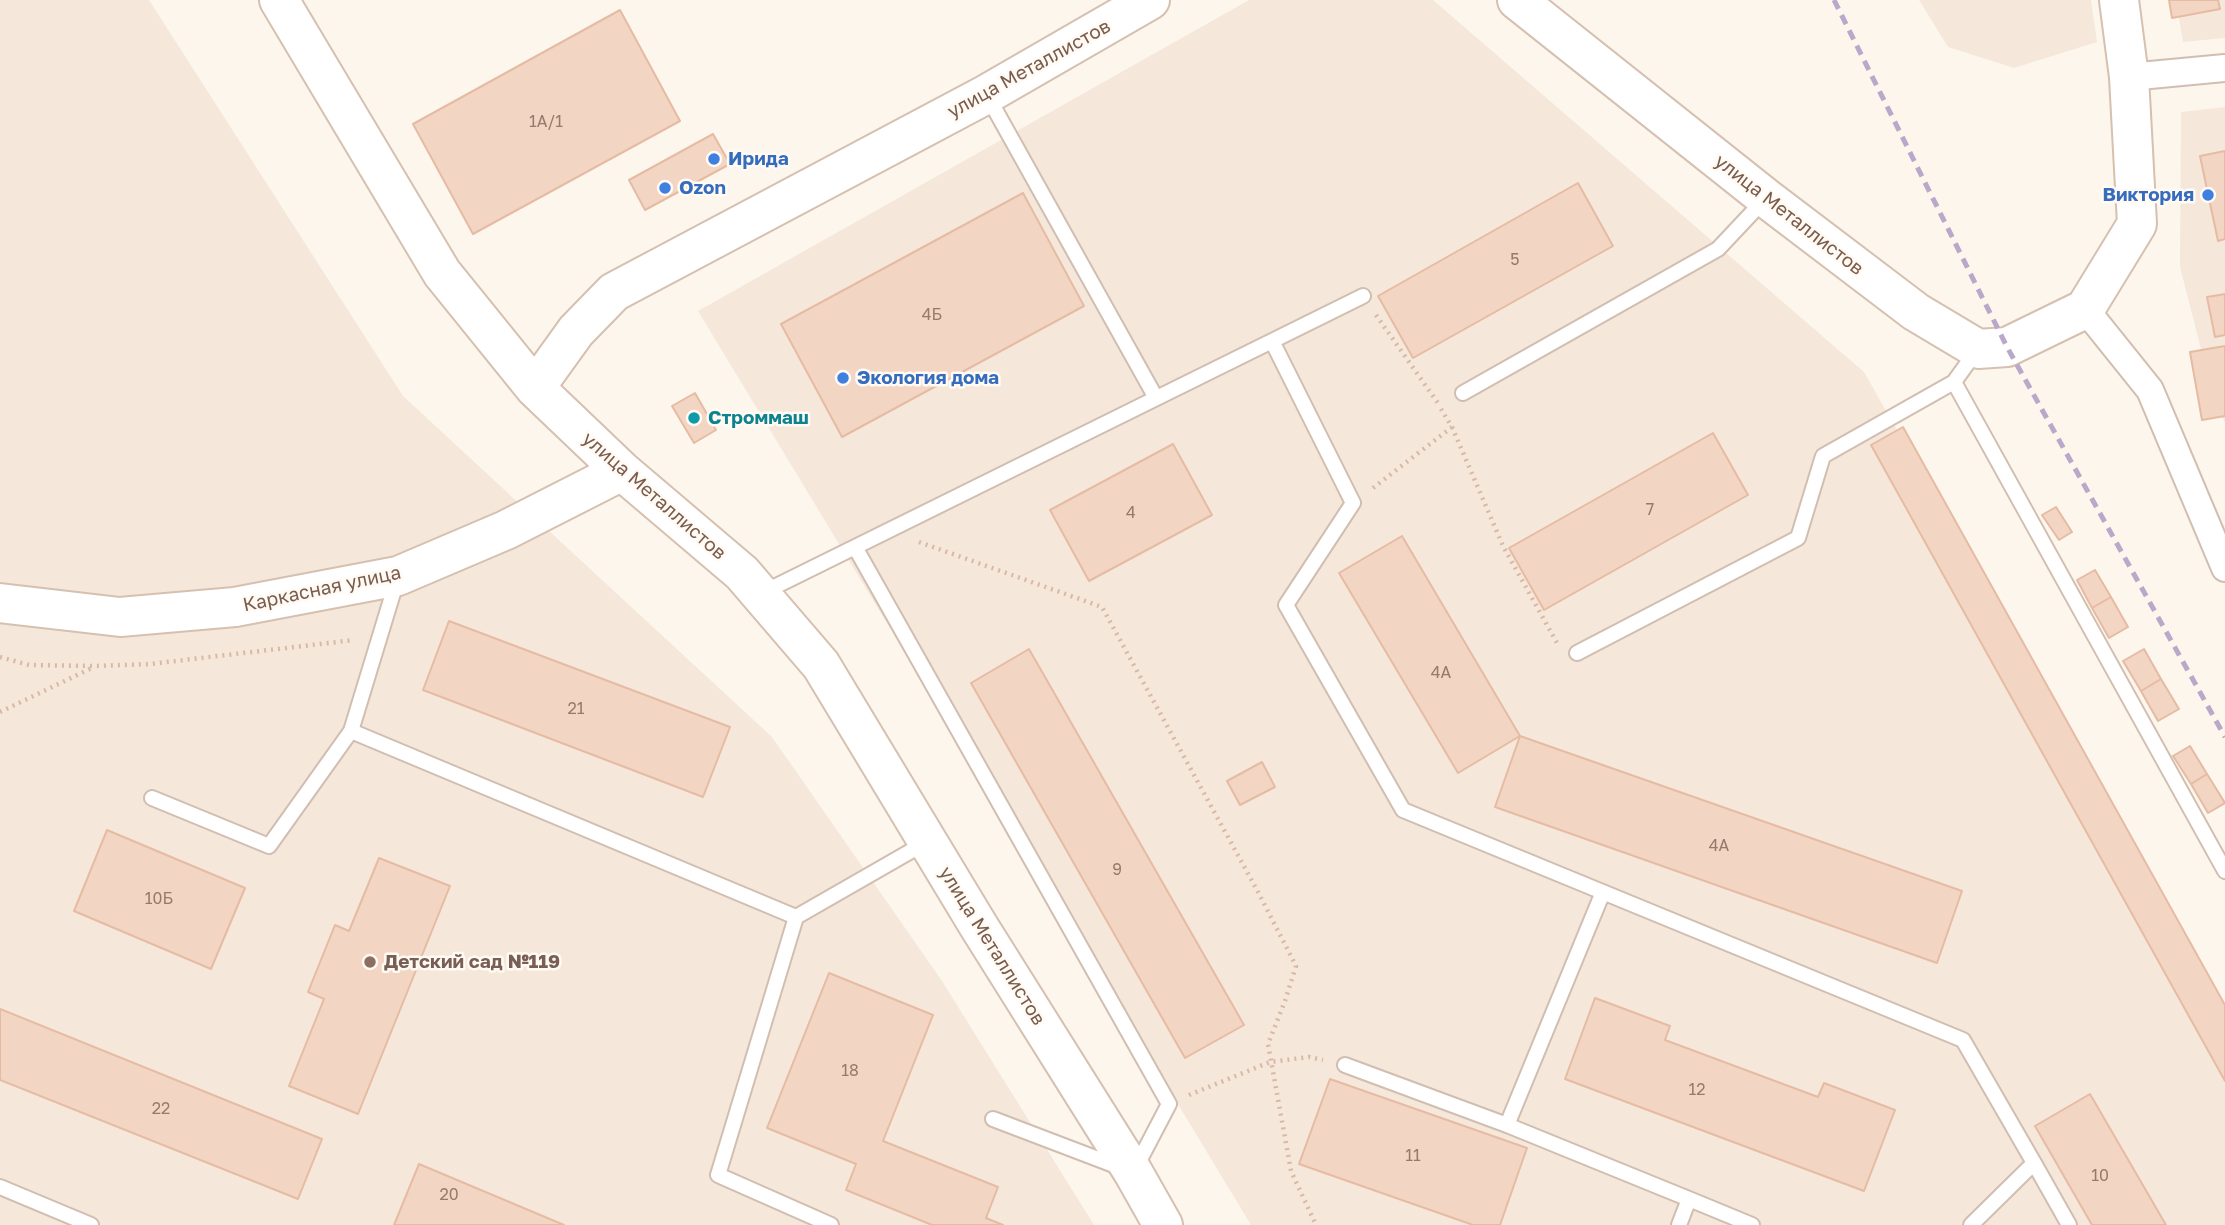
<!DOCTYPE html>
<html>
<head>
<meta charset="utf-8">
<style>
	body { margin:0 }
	canvas { display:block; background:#fdf6ec }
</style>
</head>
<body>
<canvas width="2225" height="1225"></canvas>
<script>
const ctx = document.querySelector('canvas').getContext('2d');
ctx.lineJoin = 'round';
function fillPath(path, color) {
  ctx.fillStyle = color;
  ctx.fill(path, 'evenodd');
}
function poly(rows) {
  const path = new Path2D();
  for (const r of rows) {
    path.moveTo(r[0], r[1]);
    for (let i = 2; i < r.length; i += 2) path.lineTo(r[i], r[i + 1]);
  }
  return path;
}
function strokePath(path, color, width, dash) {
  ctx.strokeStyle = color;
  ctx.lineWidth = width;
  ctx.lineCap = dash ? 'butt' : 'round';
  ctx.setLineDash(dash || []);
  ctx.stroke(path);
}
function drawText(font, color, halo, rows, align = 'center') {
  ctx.font = font + ' "Golos Text",sans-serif';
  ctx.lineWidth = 5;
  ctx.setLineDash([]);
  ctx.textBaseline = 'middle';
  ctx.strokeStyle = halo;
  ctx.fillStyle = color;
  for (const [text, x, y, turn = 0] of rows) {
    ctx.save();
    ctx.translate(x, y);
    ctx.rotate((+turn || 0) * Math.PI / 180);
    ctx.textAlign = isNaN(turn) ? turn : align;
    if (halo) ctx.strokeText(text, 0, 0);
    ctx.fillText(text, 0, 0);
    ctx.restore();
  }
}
const residential = poly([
	[0,0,149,0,403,396,772,737,942,981,1094,1225,0,1225],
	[1249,0,1433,0,1864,372,2225,1007,2225,1225,1251,1225,698,311],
	[1919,0,2091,0,2097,42,2014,68,1948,47],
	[2176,0,2225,0,2225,38,2183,42],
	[2225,107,2225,423,2212,392,2180,267,2181,112]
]);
const building = poly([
	[2169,0,2218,0,2220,9,2172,18,2169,0],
	[620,10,680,121,473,234,413,124,620,10],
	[713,134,730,164,645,210,629,180,713,134],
	[2225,151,2225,239,2218,241,2200,156,2225,151],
	[1578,183,1613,246,1413,358,1378,296,1578,183],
	[1023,193,1084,306,842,437,781,324,1023,193],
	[2225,294,2225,335,2215,337,2207,297,2225,294],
	[2225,346,2225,416,2202,420,2190,352,2225,346],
	[695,393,716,430,694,443,672,406,695,393],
	[1903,427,2225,1005,2225,1081,1871,445,1903,427],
	[1713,433,1748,495,1544,610,1509,548,1713,433],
	[1173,444,1212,515,1089,581,1050,510,1173,444],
	[2056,507,2072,532,2059,540,2042,515,2056,507],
	[1402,536,1520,736,1458,773,1339,573,1402,536],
	[2095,570,2111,597,2092,608,2077,580,2095,570],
	[2111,597,2128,627,2109,638,2092,608,2111,597],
	[449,621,730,727,703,797,423,690,449,621],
	[1029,649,1244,1025,1185,1058,971,683,1029,649],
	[2144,649,2161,679,2141,691,2123,661,2144,649],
	[2161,679,2179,709,2158,721,2141,691,2161,679],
	[1520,736,1962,891,1937,963,1495,807,1520,736],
	[2190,746,2207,774,2191,784,2173,756,2190,746],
	[1262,762,1275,787,1240,805,1227,781,1262,762],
	[2207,774,2225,803,2208,813,2191,784,2207,774],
	[107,830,245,888,211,969,74,911,107,830],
	[379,858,450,886,358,1114,289,1086,324,999,308,992,335,925,349,931,379,858],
	[829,973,933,1015,883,1141,998,1187,986,1218,1003,1225,932,1225,846,1190,856,1164,767,1128,829,973],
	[1595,998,1670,1026,1665,1040,1818,1097,1824,1083,1895,1110,1864,1191,1565,1079,1595,998],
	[0,1009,322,1139,298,1199,0,1080,0,1009],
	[1330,1079,1527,1148,1500,1225,1473,1225,1299,1164,1330,1079],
	[2090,1094,2166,1225,2092,1225,2035,1126,2090,1094],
	[419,1164,564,1225,394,1225,419,1164]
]);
const path = poly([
	[1376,315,1440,406],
	[1452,427,1503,546,1557,643],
	[1373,488,1452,427,1441,409],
	[919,542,1102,607,1257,890,1296,966,1285,1001,1268,1044,1291,1171,1316,1225],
	[0,657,29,665,95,666,150,664,354,640],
	[0,712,94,667],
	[1189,1095,1270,1062,1309,1057,1323,1060]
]);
const lane = poly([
	[988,97,1156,398],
	[1272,341,1363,296],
	[1954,382,2225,871],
	[1463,393,1718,249,1765,199],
	[855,547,1169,1104,1136,1167],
	[397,580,351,731,796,917,718,1175,831,1225],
	[762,593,1272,341,1353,503,1286,605,1403,810,1963,1040,2034,1163,1971,1225],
	[1577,653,1798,538,1823,456,1954,382,1977,350],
	[152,798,269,846,351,731],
	[1603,892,1507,1125,1689,1199],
	[796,917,925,843],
	[1345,1065,1507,1125],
	[993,1119,1119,1167],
	[2034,1163,2069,1225],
	[0,1187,91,1225],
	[1679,1225,1689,1199,1752,1225]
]);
const street = poly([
	[2129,77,2225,68],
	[2085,309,2150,390,2225,568]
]);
const secondary = poly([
	[279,0,442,273,535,388,622,471,742,573,821,665,978,925,1133,1172,1163,1225],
	[1517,0,1766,198,1916,312,1978,349,2007,347,2085,309,2137,224,2129,77,2119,0],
	[535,388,576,331,614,292,987,94,1150,0],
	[0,603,120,617,235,607,398,576,506,530,622,471]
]);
const rail = poly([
	[1834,0,2007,347,2225,737]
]);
const markers = [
	[714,159,7,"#3f7fe0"],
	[665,188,7,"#3f7fe0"],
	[2208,195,7,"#3f7fe0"],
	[843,378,7,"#3f7fe0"],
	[694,418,7,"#0f9aa8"],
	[370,962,7,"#8d6e63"]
];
const numberNames = [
	["1А/1",546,122],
	["5",1515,260],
	["4Б",932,315],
	["7",1650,510],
	["4",1131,513],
	["4А",1441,673],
	["21",576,709],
	["4А",1719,846],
	["9",1117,870],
	["10Б",159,899],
	["18",850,1071],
	["12",1697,1090],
	["22",161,1109],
	["11",1413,1156],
	["10",2100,1176],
	["20",449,1195]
];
const streetNames = [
	["улица Металлистов",1029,69,-29],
	["улица Металлистов",1789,215,38],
	["улица Металлистов",654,496,41],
	["Каркасная улица",322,589,-12],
	["улица Металлистов",992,946,58]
];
const shopNames = [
	["Ирида",728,159],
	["Ozon",679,188],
	["Виктория",2194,195,"right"],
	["Экология дома",857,378]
];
const cultureNames = [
	["Строммаш",708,418]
];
const educationNames = [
	["Детский сад №119",384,962]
];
fillPath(residential, '#f5e8da');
fillPath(building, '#f3d5c3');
strokePath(building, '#e6bba3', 2);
strokePath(lane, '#d1beb0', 18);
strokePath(street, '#d1beb0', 30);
strokePath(secondary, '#d6c0b0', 42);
strokePath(path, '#d9b8a5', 4.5, [2, 5]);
strokePath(lane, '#fff', 14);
strokePath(street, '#fff', 26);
strokePath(secondary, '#fff', 38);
strokePath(rail, '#b9a8c9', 5, [10, 7]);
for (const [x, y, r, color] of markers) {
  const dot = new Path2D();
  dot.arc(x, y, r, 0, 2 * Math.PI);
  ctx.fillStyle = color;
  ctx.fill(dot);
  strokePath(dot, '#fffaf3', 2.5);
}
drawText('16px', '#987a6a', null, numberNames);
drawText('19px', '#7a5c4d', '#fffaf3', streetNames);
drawText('bold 19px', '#366cbe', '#fffaf3', shopNames, 'left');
drawText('bold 19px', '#0d838f', '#fffaf3', cultureNames, 'left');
drawText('bold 19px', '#785e54', '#fffaf3', educationNames, 'left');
</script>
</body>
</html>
